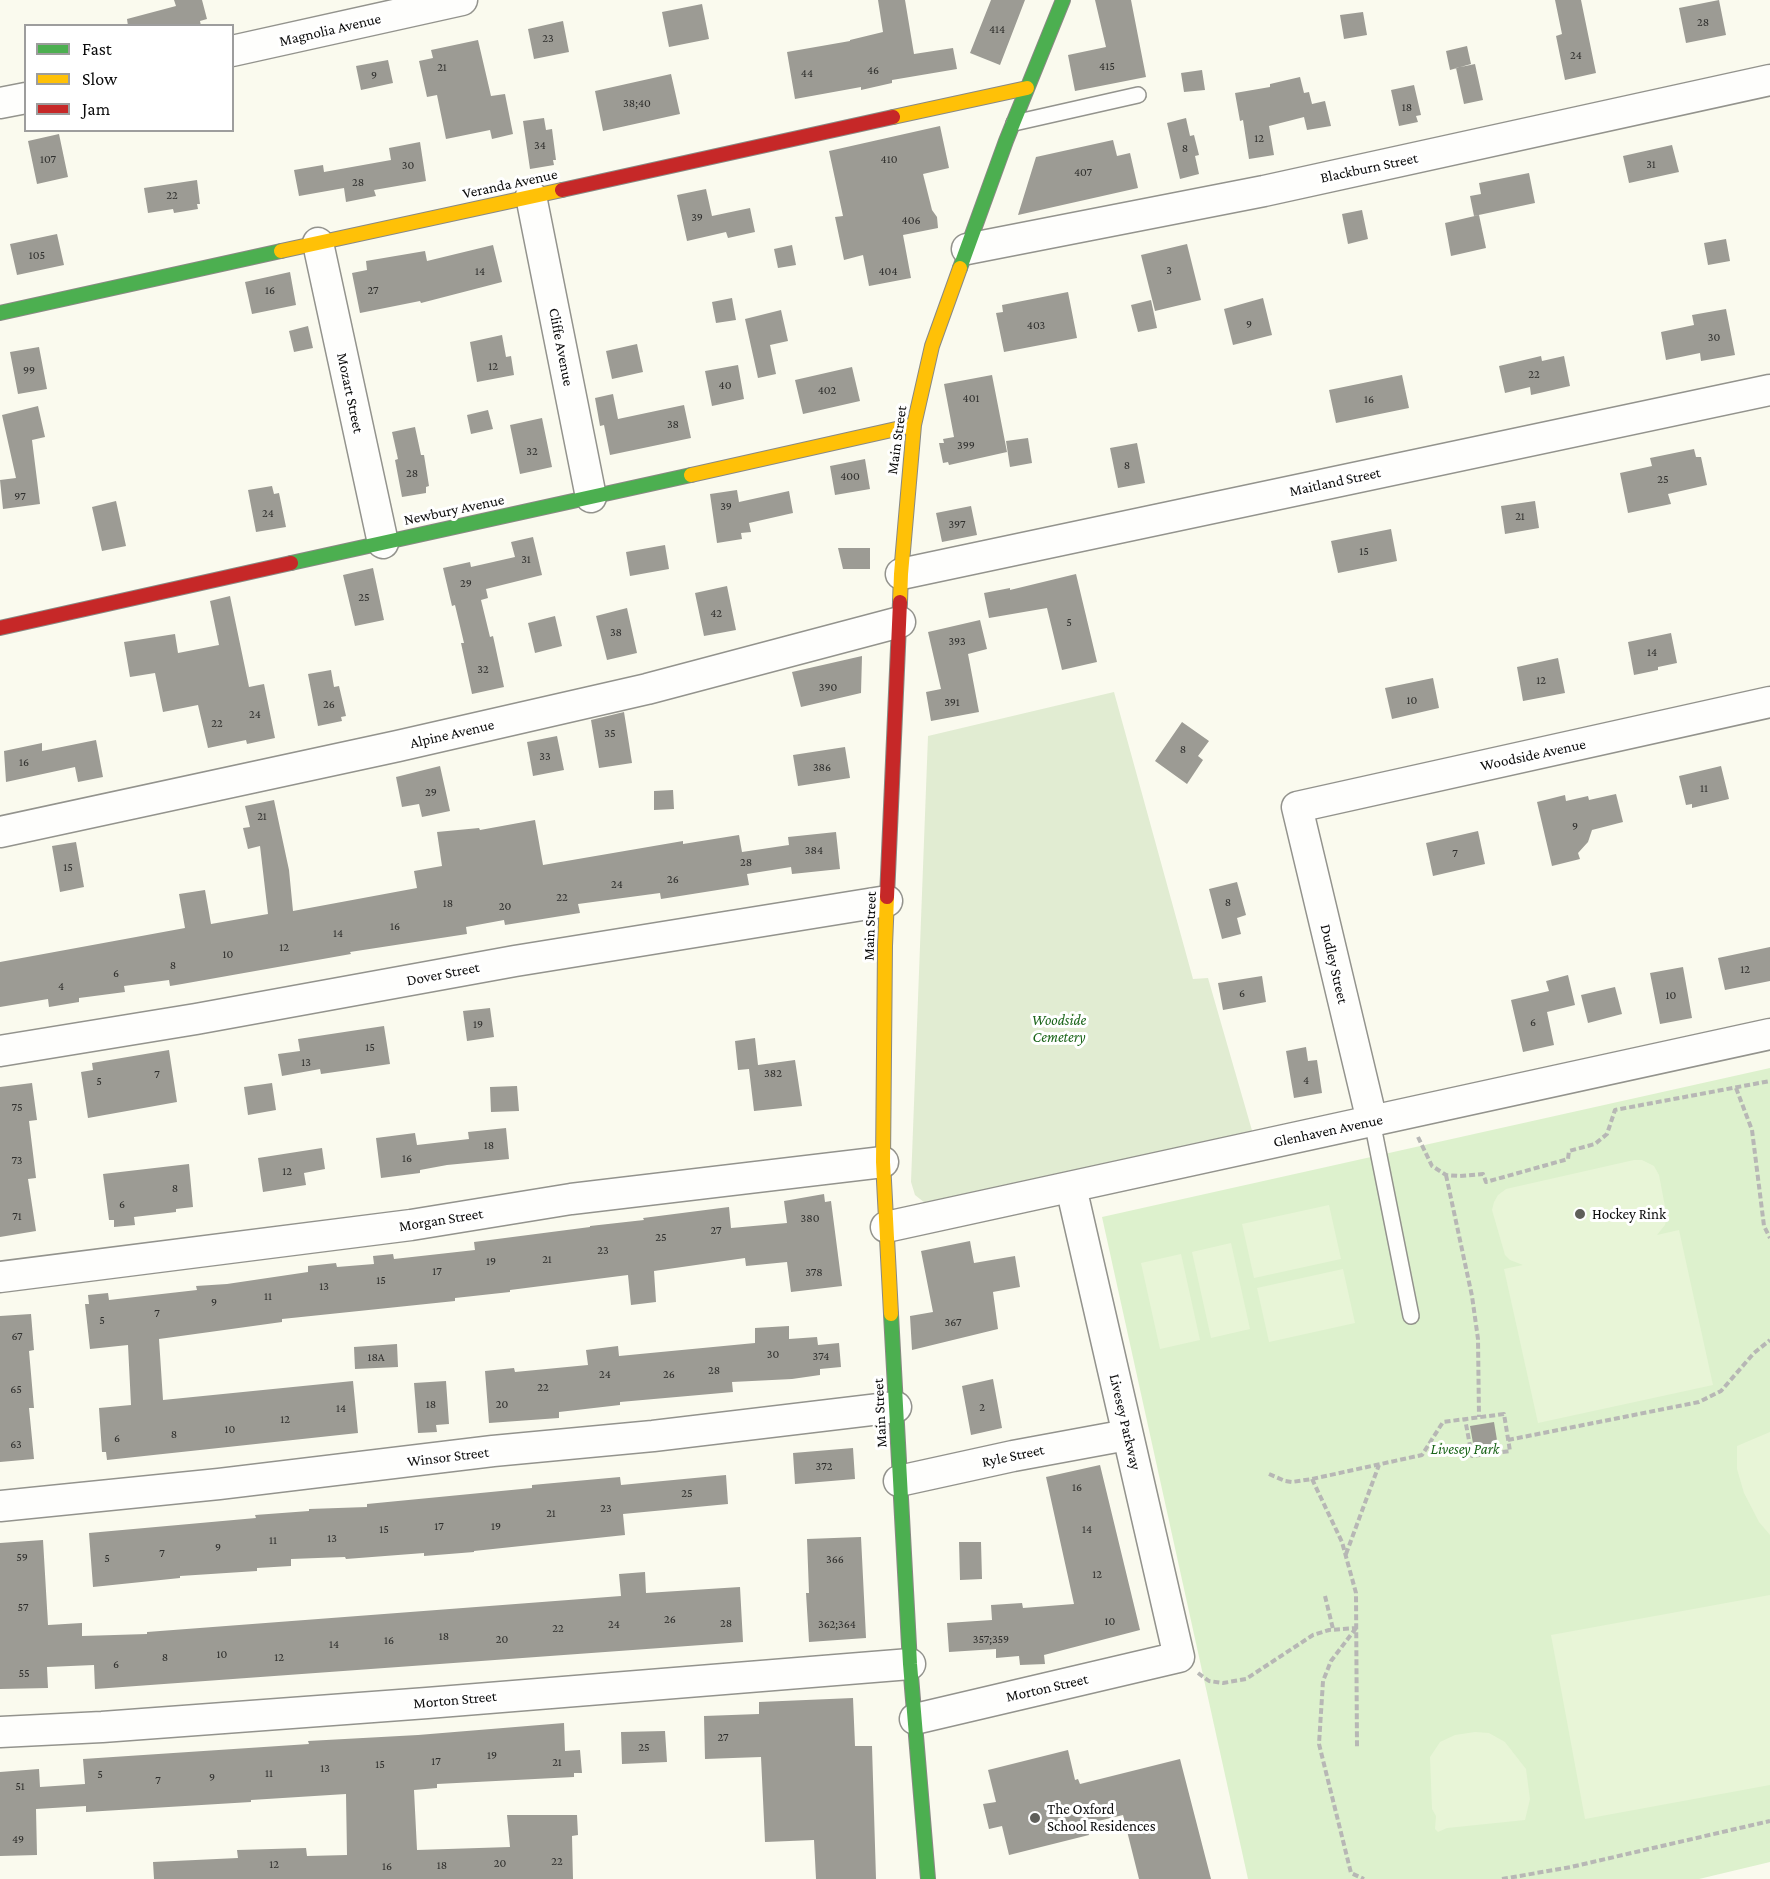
<!DOCTYPE html>
<html>
<head>
<meta charset="utf-8">
<style>
	body { margin:0 }
	#map { position:relative; width:1770px; height:1879px; overflow:hidden; background:#fafaee; font-family:"Crimson Pro",serif }
	canvas { display:block }
	.legend { position:absolute; left:24px; top:24px; width:210px; height:108px; box-sizing:border-box; background:#fff; border:2px solid #9d9d9d; margin:0; padding:8px 10px; list-style:none; font-size:18px; color:#0b0b0b }
	.legend li { display:flex; align-items:center; gap:12px; height:30px }
	.legend b { width:30px; border:2px solid #9d9d9d }
</style>
</head>
<body>
<div id="map">
<canvas width="1770" height="1879"></canvas>
<ul class="legend">
<li><b style="height:8px;background:#4caf50"></b>Fast</li>
<li><b style="height:8px;background:#ffc107"></b>Slow</li>
<li><b style="height:8px;background:#c62828"></b>Jam</li>
</ul>
</div>
<script>
const ctx = document.querySelector('canvas').getContext('2d');
ctx.lineJoin = 'round';
function fillPath(path, color) {
  ctx.fillStyle = color;
  ctx.fill(path, 'evenodd');
}
function poly(rows) {
  const path = new Path2D();
  for (const r of rows) {
    path.moveTo(r[0], r[1]);
    for (let i = 2; i < r.length; i += 2) path.lineTo(r[i], r[i + 1]);
  }
  return path;
}
function strokePath(path, color, width, dash) {
  ctx.strokeStyle = color;
  ctx.lineWidth = width;
  ctx.lineCap = dash ? 'butt' : 'round';
  ctx.setLineDash(dash || []);
  ctx.stroke(path);
}
function drawText(font, color, halo, rows, align = 'center') {
  ctx.font = font + ' "Crimson Pro",serif';
  ctx.lineWidth = 6;
  ctx.setLineDash([]);
  ctx.textBaseline = 'middle';
  ctx.strokeStyle = halo;
  ctx.fillStyle = color;
  for (const [text, x, y, turn = 0] of rows) {
    ctx.save();
    ctx.translate(x, y);
    ctx.rotate((+turn || 0) * Math.PI / 180);
    ctx.textAlign = isNaN(turn) ? turn : align;
    if (halo) ctx.strokeText(text, 0, 0);
    ctx.fillText(text, 0, 0);
    ctx.restore();
  }
}
const green = poly([
	[1770,1068,1770,1862,1699,1879,1248,1879,1102,1217]
]);
const cemetery = poly([
	[1114,692,1193,979,1208,978,1253,1134,931,1204,925,1203,915,1195,911,1182,928,736]
]);
const pitch = poly([
	[1634,1160,1642,1160,1654,1166,1659,1175,1667,1217,1665,1225,1657,1235,1679,1230,1713,1385,1538,1423,1504,1269,1523,1265,1510,1260,1505,1255,1492,1210,1494,1202,1498,1195,1506,1189],
	[1329,1205,1341,1259,1254,1278,1242,1224],
	[1231,1243,1250,1329,1211,1338,1192,1252],
	[1181,1254,1200,1340,1160,1349,1141,1263],
	[1343,1269,1355,1323,1269,1342,1257,1288],
	[1770,1432,1770,1535,1759,1522,1744,1493,1737,1469,1737,1446],
	[1770,1595,1770,1785,1585,1819,1551,1635],
	[1475,1732,1489,1733,1505,1742,1526,1769,1530,1799,1525,1820,1447,1828,1438,1832,1435,1829,1436,1816,1432,1809,1430,1757,1440,1742,1455,1735]
]);
const building = poly([
	[174,0,202,0,207,19,200,21,201,26,128,26,127,19,176,6],
	[878,0,905,0,914,54,953,48,957,69,892,80,892,83,861,90,861,87,795,99,787,52,850,41,850,40,883,32],
	[991,0,1025,0,1000,65,970,53],
	[1095,0,1131,0,1146,77,1075,91,1068,55,1106,47],
	[1555,0,1581,0,1596,73,1565,80,1556,36,1562,34],
	[1719,0,1726,35,1686,43,1679,8],
	[702,4,709,39,669,47,662,12],
	[1363,12,1367,35,1344,39,1340,15],
	[563,21,569,52,534,59,528,29],
	[478,40,491,96,505,94,513,134,492,139,490,130,446,139,437,95,427,97,419,61,433,58,431,50],
	[1467,46,1471,64,1450,70,1446,51],
	[388,60,393,83,361,90,356,66],
	[1475,64,1483,100,1464,104,1456,68],
	[1202,70,1205,90,1184,92,1181,73],
	[671,74,680,114,603,131,595,91],
	[1300,77,1304,93,1309,92,1312,104,1325,101,1331,126,1307,130,1304,117,1269,126,1274,155,1249,159,1243,120,1240,121,1235,93,1270,87,1270,84],
	[1414,85,1421,115,1416,116,1418,122,1399,126,1391,90],
	[544,118,546,130,552,129,556,160,553,160,554,165,530,169,523,121],
	[1186,118,1190,136,1194,135,1199,155,1195,156,1199,174,1180,179,1167,123],
	[940,126,949,168,923,174,932,210,937,217,938,228,903,235,911,278,869,286,863,255,844,260,835,217,843,216,829,151],
	[59,134,68,177,37,184,28,141],
	[1113,140,1117,156,1130,153,1138,188,1018,215,1036,157],
	[420,142,426,181,374,190,376,196,346,202,344,188,299,196,294,170,323,165,324,172,391,160,389,148],
	[1672,145,1679,172,1629,183,1623,156],
	[1529,173,1535,203,1474,216,1470,196,1481,194,1479,183],
	[197,180,200,204,197,204,198,209,174,213,173,209,148,213,144,188],
	[706,189,712,216,750,208,755,232,728,238,726,232,687,241,677,195],
	[1362,210,1368,239,1348,244,1342,214],
	[1479,215,1486,248,1451,256,1445,223],
	[57,234,64,265,17,275,10,244],
	[1726,239,1730,261,1708,265,1704,243],
	[1187,244,1201,300,1155,311,1141,255],
	[493,245,502,282,421,303,420,301,360,313,352,273,367,270,366,261,425,251,427,261],
	[792,245,796,265,778,268,774,249],
	[290,272,296,305,252,314,245,282],
	[1068,292,1077,338,1004,352,996,313,1003,312,1002,305],
	[732,298,736,320,716,323,712,302],
	[1263,298,1272,335,1233,345,1224,309],
	[1151,300,1157,328,1138,332,1131,305],
	[1726,309,1735,355,1701,361,1700,353,1666,360,1661,332,1694,325,1692,315],
	[781,310,788,341,770,345,776,374,758,378,745,319],
	[308,326,313,348,294,352,289,331],
	[502,335,506,357,511,356,514,375,477,382,470,342],
	[637,344,643,372,612,379,606,351],
	[39,347,47,389,18,394,10,352],
	[1541,356,1542,361,1564,356,1570,386,1531,395,1530,387,1505,393,1499,366],
	[738,365,744,399,712,406,705,371],
	[852,367,860,401,803,414,795,380],
	[992,375,1007,452,949,465,948,462,943,463,939,443,944,443,943,439,954,437,944,384],
	[1402,375,1409,408,1336,423,1329,390],
	[613,394,618,419,684,405,691,438,610,455,604,425,600,426,595,398],
	[38,406,45,437,32,440,40,504,3,509,0,480,16,478,2,415],
	[488,410,493,429,471,434,467,415],
	[542,418,552,467,520,474,510,425],
	[415,427,421,455,424,455,429,486,426,487,426,493,402,497,395,460,398,459,392,432],
	[1028,438,1032,463,1010,467,1006,441],
	[1137,443,1145,483,1118,488,1110,448],
	[1694,449,1696,457,1701,457,1707,485,1668,494,1671,504,1628,513,1620,473,1652,466,1650,458],
	[865,459,870,489,835,495,830,466],
	[272,486,274,494,279,493,286,527,256,532,248,490],
	[737,490,739,502,789,491,793,513,749,523,751,532,741,533,742,539,717,543,710,494],
	[116,501,126,546,102,551,92,507],
	[1535,501,1539,528,1505,534,1501,506],
	[971,506,977,535,942,542,936,513],
	[1391,529,1397,561,1338,573,1331,541],
	[533,537,542,575,486,589,488,598,481,600,490,637,493,636,504,687,472,694,461,643,464,643,455,605,452,606,443,568,470,562,471,567,515,557,511,542],
	[665,545,669,569,630,576,626,552],
	[838,548,870,548,870,569,843,569],
	[373,568,384,620,355,626,343,575],
	[1076,574,1097,662,1062,670,1047,608,989,618,984,593,1010,588,1010,590],
	[727,586,736,630,704,636,695,593],
	[230,596,249,687,264,684,275,738,247,744,246,740,208,748,198,705,163,712,155,673,130,677,124,642,175,634,178,653,219,645,210,601],
	[627,608,637,653,607,660,596,616],
	[555,616,562,646,535,653,528,623],
	[980,620,987,649,968,654,979,712,931,721,926,692,941,689,928,632],
	[1671,633,1677,663,1658,667,1658,670,1634,675,1628,642],
	[862,656,861,693,801,707,792,672],
	[1558,658,1565,693,1523,701,1517,667],
	[331,670,334,687,339,686,346,716,341,717,342,721,318,726,308,674],
	[1433,678,1439,708,1392,719,1385,688],
	[624,712,632,763,599,768,591,720],
	[1182,722,1209,741,1198,756,1203,760,1187,784,1155,761],
	[557,736,564,770,533,776,527,742],
	[96,740,103,777,78,782,75,767,6,782,4,751,42,743,42,751],
	[845,747,850,778,798,786,793,755],
	[440,766,450,811,422,817,419,804,402,807,396,777],
	[1721,766,1729,799,1692,808,1692,804,1686,805,1679,776],
	[673,790,674,809,654,810,654,791],
	[1616,794,1623,822,1592,830,1588,842,1578,853,1580,859,1552,866,1537,802,1565,795,1566,801,1588,796,1589,800],
	[274,800,289,870,293,911,417,888,414,871,442,866,437,832,479,828,480,830,535,820,543,865,683,841,683,844,739,835,742,852,789,845,788,837,836,832,840,869,792,874,791,867,747,874,749,885,661,899,660,893,578,904,580,913,505,925,504,920,466,927,467,934,350,952,351,954,182,984,170,986,169,980,124,986,125,992,79,998,79,1002,49,1007,48,999,0,1007,0,962,185,928,179,894,205,890,211,924,268,914,260,846,248,849,243,828,250,827,245,806],
	[1478,831,1485,864,1433,876,1426,843],
	[76,842,84,887,60,892,52,846],
	[1237,882,1246,915,1237,918,1241,934,1222,939,1209,889],
	[1770,947,1770,981,1725,990,1718,958],
	[1683,967,1692,1018,1660,1024,1650,973],
	[1568,975,1575,1005,1547,1012,1554,1045,1523,1052,1511,1000,1549,991,1546,981],
	[1262,976,1266,1002,1223,1010,1218,983],
	[1615,987,1622,1014,1588,1023,1581,995],
	[490,1008,494,1037,467,1041,463,1011],
	[384,1026,390,1064,321,1074,320,1069,282,1076,278,1054,300,1051,298,1039],
	[755,1038,758,1065,795,1060,802,1106,754,1111,749,1069,738,1070,735,1041],
	[1306,1047,1308,1061,1317,1060,1322,1093,1294,1098,1286,1051],
	[169,1050,177,1102,88,1118,81,1072,93,1070,92,1063],
	[32,1083,37,1120,29,1121,36,1178,28,1179,36,1231,0,1237,0,1087],
	[272,1083,276,1110,248,1115,244,1087],
	[517,1086,519,1111,491,1112,490,1087],
	[506,1128,509,1159,447,1165,420,1170,420,1173,381,1178,376,1138,415,1133,417,1145,469,1139,468,1132],
	[322,1148,325,1169,304,1173,306,1185,263,1192,258,1158],
	[189,1164,193,1207,176,1209,176,1212,134,1217,135,1225,114,1227,114,1220,109,1220,103,1174],
	[824,1194,825,1202,831,1201,842,1286,791,1292,787,1262,746,1266,745,1258,654,1271,656,1302,631,1305,628,1275,510,1290,510,1292,455,1298,455,1301,282,1319,282,1322,159,1339,163,1400,353,1381,358,1433,107,1460,106,1452,102,1452,99,1408,131,1405,128,1345,90,1349,85,1304,89,1304,88,1295,108,1293,109,1300,197,1290,196,1286,227,1284,308,1272,308,1266,336,1263,337,1267,374,1264,373,1256,393,1254,394,1259,475,1250,474,1242,590,1227,590,1226,644,1220,643,1218,729,1207,731,1228,787,1223,784,1201],
	[970,1241,974,1263,1015,1256,1020,1287,993,1292,998,1329,912,1350,910,1316,933,1312,921,1251],
	[31,1314,34,1350,29,1351,34,1408,29,1408,34,1459,0,1462,0,1316],
	[789,1326,789,1339,817,1337,818,1345,839,1343,841,1367,820,1369,820,1375,792,1379,732,1382,733,1392,620,1402,620,1405,559,1412,559,1418,489,1423,485,1371,514,1368,515,1372,588,1365,586,1350,618,1346,619,1356,755,1343,755,1328],
	[397,1344,398,1367,355,1369,354,1347],
	[993,1379,1002,1428,971,1435,962,1386],
	[446,1381,449,1424,436,1425,437,1432,418,1433,414,1383],
	[1494,1422,1498,1446,1474,1449,1470,1426],
	[853,1448,855,1479,795,1484,793,1453],
	[1100,1465,1140,1630,1044,1655,1045,1664,1020,1665,1019,1656,996,1658,996,1649,949,1652,947,1623,992,1620,991,1605,1022,1603,1023,1608,1074,1604,1046,1477],
	[726,1475,728,1504,623,1514,625,1535,474,1551,474,1552,424,1556,424,1553,346,1559,345,1557,291,1559,291,1566,257,1568,257,1571,180,1576,180,1578,93,1587,89,1533,256,1518,255,1515,309,1511,309,1509,367,1507,367,1504,532,1488,532,1485,620,1477,621,1485],
	[861,1537,866,1638,809,1642,806,1593,809,1593,807,1539],
	[43,1540,48,1625,82,1623,82,1636,147,1634,147,1632,621,1596,619,1574,645,1572,646,1593,740,1587,743,1642,95,1689,94,1665,47,1667,48,1688,0,1689,0,1543],
	[959,1542,981,1542,982,1579,960,1580],
	[853,1698,855,1746,872,1746,876,1879,816,1879,814,1840,765,1842,761,1757,705,1759,704,1716,759,1714,759,1702],
	[564,1723,565,1751,580,1750,582,1773,574,1773,574,1777,437,1784,437,1788,414,1790,417,1850,510,1847,507,1815,577,1815,578,1835,572,1836,573,1879,154,1879,153,1862,238,1858,237,1850,306,1848,307,1856,347,1855,346,1794,251,1800,251,1802,86,1812,86,1806,36,1809,37,1855,0,1856,0,1772,39,1769,40,1787,85,1784,83,1759,309,1744,308,1741,418,1735],
	[665,1731,667,1762,622,1764,621,1732],
	[1068,1750,1075,1780,1078,1779,1080,1784,1180,1759,1211,1879,1139,1879,1123,1815,1086,1824,1089,1835,1009,1855,1002,1826,989,1829,983,1804,996,1802,988,1770]
]);
const path = poly([
	[1736,1088,1752,1130,1764,1226,1770,1238],
	[1418,1137,1432,1166,1446,1175,1459,1176,1483,1174,1486,1182,1568,1159,1569,1151,1595,1144,1607,1134,1615,1110,1770,1081],
	[1446,1175,1472,1296,1478,1339,1479,1417],
	[1508,1440,1699,1402,1721,1391,1754,1353,1770,1340],
	[1269,1474,1285,1481,1292,1482,1312,1479,1422,1455,1443,1422,1504,1414,1510,1451,1472,1456,1465,1419],
	[1312,1479,1342,1542,1356,1593,1357,1747],
	[1346,1554,1379,1465],
	[1325,1596,1333,1629],
	[1356,1628,1331,1661,1323,1681,1319,1744,1351,1873,1364,1879],
	[1198,1673,1209,1681,1223,1683,1246,1679,1313,1635,1329,1630,1356,1628],
	[1502,1879,1571,1867,1770,1821]
]);
const lane = poly([
	[1014,123,1138,95],
	[1372,1121,1411,1316]
]);
const street = poly([
	[232,51,462,0],
	[0,103,26,98],
	[531,196,591,497],
	[318,243,383,543],
	[967,249,1264,191,1770,80],
	[901,574,1770,390],
	[0,832,398,746,647,689,900,622],
	[0,1051,196,1019,515,961,887,901],
	[1372,1121,1297,807,1770,702],
	[886,1227,1770,1034],
	[0,1277,411,1225,571,1199,883,1162],
	[899,1481,1013,1456,1127,1435],
	[0,1506,219,1484,493,1451,653,1436,896,1407],
	[915,1719,1179,1657,1071,1187],
	[0,1732,102,1727,427,1703,910,1664]
]);
const fast = poly([
	[960,268,1006,141,1063,0],
	[0,313,281,251],
	[291,563,691,475],
	[891,1314,910,1664,928,1879]
]);
const slow = poly([
	[893,117,1027,88],
	[281,251,562,190],
	[691,475,914,425],
	[900,602,901,574,914,425,932,346,960,268],
	[887,897,885,946,883,1162,891,1314]
]);
const jam = poly([
	[562,190,893,117],
	[0,628,291,563],
	[887,897,900,602]
]);
const markers = [
	[1580,1214,6,"#5f5f5a"],
	[1035,1818,6,"#5f5f5a"]
];
const numberNames = [
	["28",1703,22],
	["414",997,29],
	["23",548,38],
	["24",1576,55],
	["415",1107,66],
	["21",442,67],
	["46",873,70],
	["44",807,73],
	["9",374,75],
	["38;40",637,103],
	["18",1407,107],
	["12",1259,138],
	["34",540,145],
	["8",1185,148],
	["107",48,159],
	["410",889,159],
	["31",1651,164],
	["30",408,165],
	["407",1083,172],
	["28",358,182],
	["22",172,195],
	["39",697,217],
	["406",911,220],
	["105",37,255],
	["3",1169,270],
	["14",480,271],
	["404",888,271],
	["16",270,290],
	["27",373,290],
	["9",1249,324],
	["403",1036,325],
	["30",1714,337],
	["12",493,366],
	["99",29,370],
	["22",1534,374],
	["40",725,385],
	["402",827,390],
	["401",971,398],
	["16",1369,399],
	["38",673,424],
	["399",966,445],
	["32",532,451],
	["8",1127,465],
	["28",412,473],
	["400",850,476],
	["25",1663,479],
	["97",20,496],
	["39",726,506],
	["24",268,513],
	["21",1520,516],
	["397",957,524],
	["15",1364,551],
	["31",526,559],
	["29",466,583],
	["25",364,597],
	["42",716,613],
	["5",1069,622],
	["38",616,632],
	["393",957,641],
	["14",1652,652],
	["32",483,669],
	["12",1541,680],
	["390",828,687],
	["10",1412,700],
	["391",952,702],
	["26",329,704],
	["24",255,714],
	["22",217,723],
	["35",610,733],
	["8",1183,749],
	["33",545,756],
	["16",24,762],
	["386",822,767],
	["11",1704,788],
	["29",431,792],
	["21",262,816],
	["9",1575,826],
	["384",814,850],
	["7",1455,853],
	["28",746,862],
	["15",68,867],
	["26",673,879],
	["24",617,884],
	["22",562,897],
	["8",1228,902],
	["18",448,903],
	["20",505,906],
	["16",395,926],
	["14",338,933],
	["12",284,947],
	["10",228,954],
	["8",173,965],
	["12",1745,969],
	["6",116,973],
	["4",61,986],
	["6",1242,993],
	["10",1671,995],
	["6",1533,1022],
	["19",478,1024],
	["15",370,1047],
	["13",306,1062],
	["382",773,1073],
	["7",157,1074],
	["4",1306,1080],
	["5",99,1081],
	["75",17,1107],
	["18",489,1145],
	["16",407,1158],
	["73",17,1160],
	["12",287,1171],
	["8",175,1188],
	["6",122,1204],
	["71",17,1216],
	["380",810,1218],
	["27",716,1230],
	["25",661,1237],
	["23",603,1250],
	["21",547,1259],
	["19",491,1261],
	["17",437,1271],
	["378",814,1272],
	["15",381,1280],
	["13",324,1286],
	["11",268,1296],
	["9",214,1302],
	["7",157,1313],
	["5",102,1320],
	["367",953,1322],
	["67",17,1336],
	["30",773,1354],
	["374",821,1356],
	["18A",376,1357],
	["28",714,1370],
	["24",605,1374],
	["26",669,1374],
	["22",543,1387],
	["65",16,1389],
	["18",431,1404],
	["20",502,1404],
	["2",982,1407],
	["14",341,1408],
	["12",285,1419],
	["10",230,1429],
	["8",174,1434],
	["6",117,1438],
	["63",16,1444],
	["372",824,1466],
	["16",1077,1487],
	["25",687,1493],
	["23",606,1508],
	["21",551,1513],
	["17",439,1526],
	["19",496,1526],
	["15",384,1529],
	["14",1087,1529],
	["13",332,1538],
	["11",273,1540],
	["9",218,1547],
	["7",162,1553],
	["59",22,1557],
	["5",107,1558],
	["366",835,1559],
	["12",1097,1574],
	["57",23,1607],
	["26",670,1619],
	["10",1110,1621],
	["28",726,1623],
	["24",614,1624],
	["362;364",837,1624],
	["22",558,1628],
	["18",444,1636],
	["20",502,1639],
	["357;359",991,1639],
	["16",389,1640],
	["14",334,1644],
	["10",222,1654],
	["8",165,1657],
	["12",279,1657],
	["6",116,1664],
	["55",24,1673],
	["27",723,1737],
	["25",644,1747],
	["19",492,1755],
	["17",436,1761],
	["21",557,1762],
	["15",380,1764],
	["13",325,1768],
	["11",269,1773],
	["5",100,1774],
	["9",212,1777],
	["7",158,1780],
	["51",20,1786],
	["49",18,1839],
	["22",557,1861],
	["20",500,1863],
	["12",274,1864],
	["18",442,1865],
	["16",387,1866]
];
const streetNames = [
	["Magnolia Avenue",330,30,-13],
	["Blackburn Street",1369,168,-12],
	["Veranda Avenue",510,184,-12],
	["Cliffe Avenue",561,347,79],
	["Mozart Street",350,393,78],
	["Main Street",897,440,-82],
	["Maitland Street",1335,482,-12],
	["Newbury Avenue",454,510,-12],
	["Alpine Avenue",452,734,-13],
	["Woodside Avenue",1533,755,-12],
	["Main Street",870,926,-88],
	["Dudley Street",1334,964,77],
	["Dover Street",443,974,-11],
	["Glenhaven Avenue",1328,1131,-12],
	["Morgan Street",441,1220,-9],
	["Main Street",880,1413,-93],
	["Livesey Parkway",1125,1422,77],
	["Ryle Street",1013,1456,-12],
	["Winsor Street",448,1457,-7],
	["Morton Street",1047,1688,-13],
	["Morton Street",455,1700,-5]
];
const parkNames = [
	["Woodside",1059,1020],
	["Cemetery",1059,1037],
	["Livesey Park",1465,1449]
];
const poiNames = [
	["Hockey Rink",1592,1214],
	["The Oxford",1047,1809],
	["School Residences",1047,1826]
];
fillPath(green, '#ddf1cd');
fillPath(cemetery, '#e1ecd2');
fillPath(pitch, '#e8f5d7');
fillPath(building, '#9c9b94');
strokePath(lane, '#93938d', 18);
strokePath(street, '#93938d', 33);
strokePath(fast, '#898984', 16);
strokePath(slow, '#898984', 16);
strokePath(jam, '#898984', 16);
strokePath(path, '#b7b7b5', 4, [6, 3]);
strokePath(lane, '#fefefc', 15);
strokePath(street, '#fefefc', 30);
strokePath(fast, '#4caf50', 14);
strokePath(slow, '#ffc107', 14);
strokePath(jam, '#c62828', 14);
for (const [x, y, r, color] of markers) {
  const dot = new Path2D();
  dot.arc(x, y, r, 0, 2 * Math.PI);
  ctx.fillStyle = color;
  ctx.fill(dot);
  strokePath(dot, '#fff', 2);
}
drawText('12px', '#2f2f2d', null, numberNames);
drawText('15px', '#0b0b0b', '#fff', streetNames);
drawText('italic 15px', '#1b651a', '#fff', parkNames);
drawText('15px', '#0b0b0b', '#fff', poiNames, 'left');
</script>
</body>
</html>
